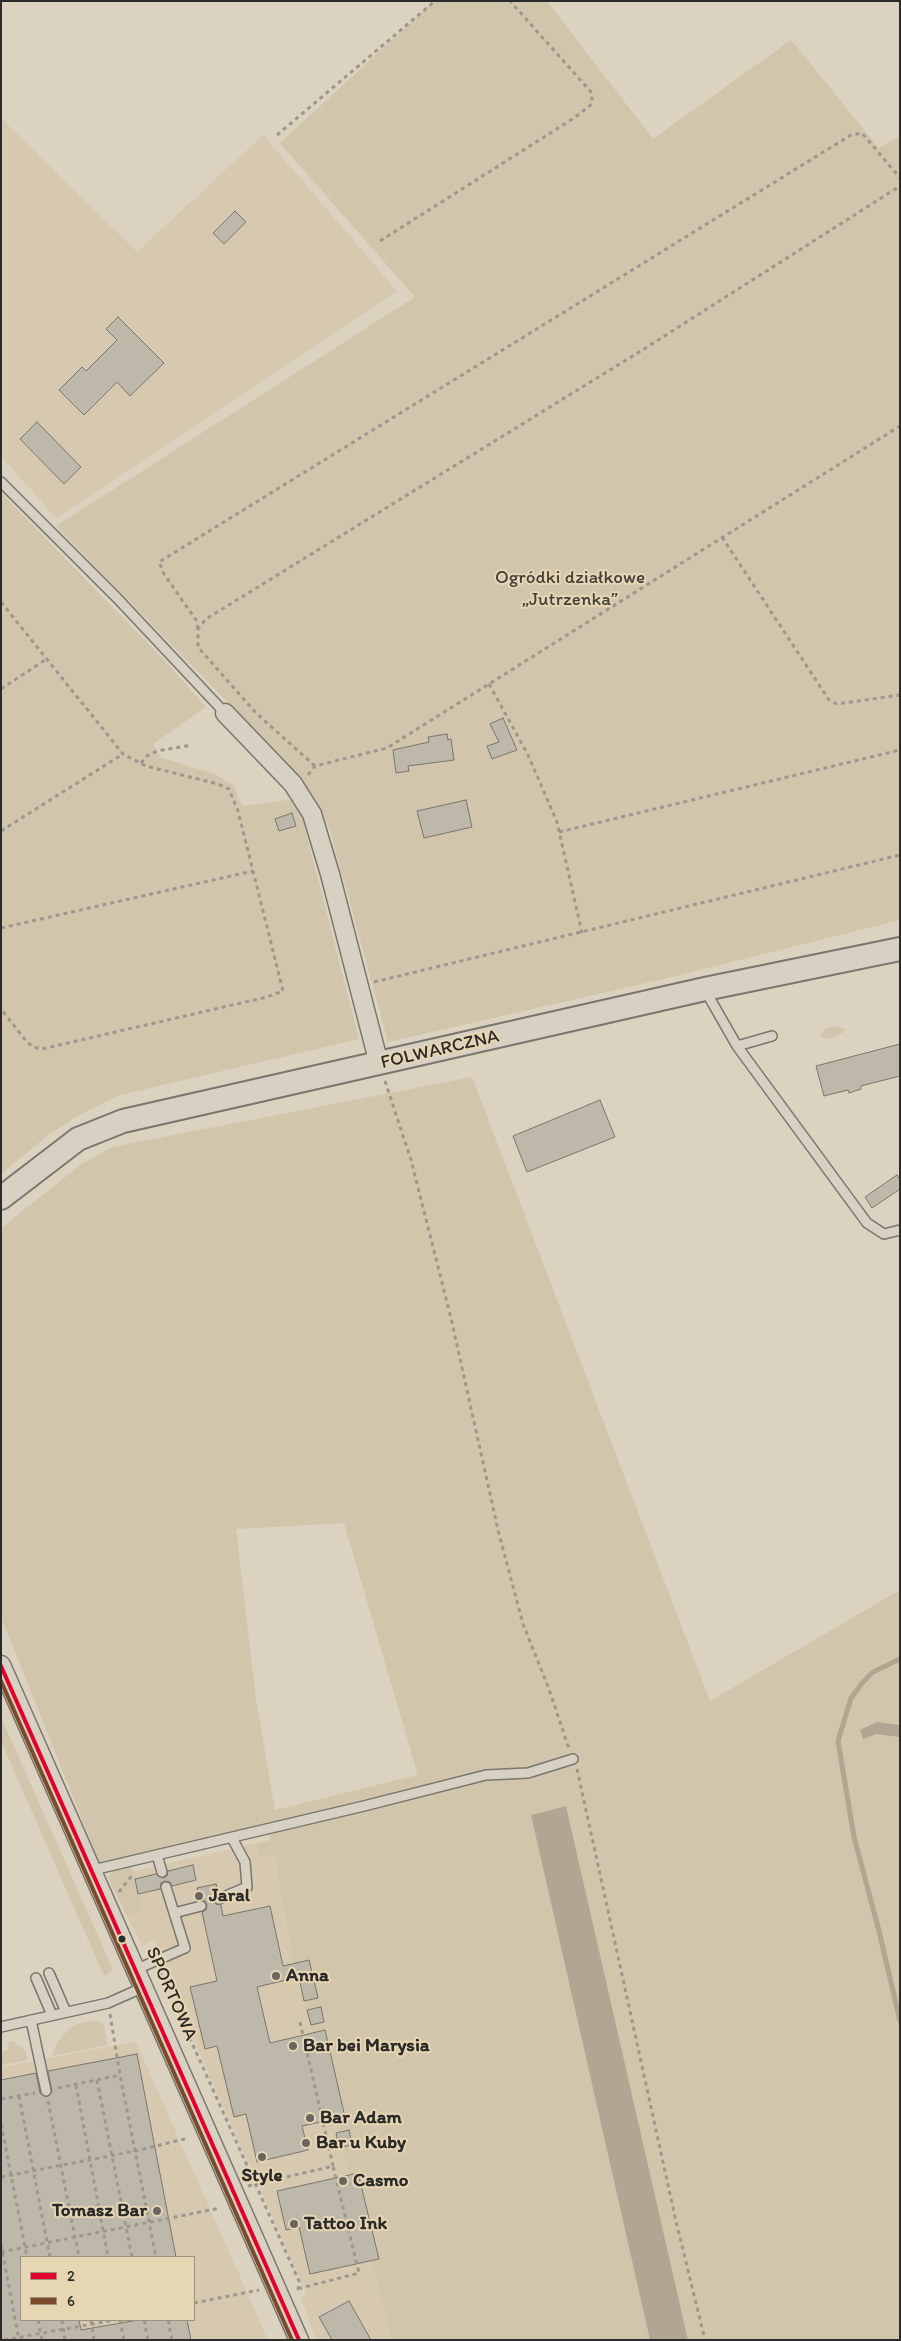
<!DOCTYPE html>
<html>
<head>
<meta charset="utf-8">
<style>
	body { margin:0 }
	#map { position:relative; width:901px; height:2341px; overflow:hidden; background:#dbd2bf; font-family:Itim,sans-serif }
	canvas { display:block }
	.frame { position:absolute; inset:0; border:2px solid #2b2b2b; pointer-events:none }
	.legend { position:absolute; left:20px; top:2256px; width:175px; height:65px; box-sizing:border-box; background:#e7d6b3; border:1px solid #9c927d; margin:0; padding:6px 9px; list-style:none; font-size:15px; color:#2b2b2b }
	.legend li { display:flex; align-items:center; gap:10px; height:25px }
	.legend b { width:25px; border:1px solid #9c927d }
</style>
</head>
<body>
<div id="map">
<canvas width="901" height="2341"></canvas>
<div class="frame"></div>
<ul class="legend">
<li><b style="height:6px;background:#e4002b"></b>2</li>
<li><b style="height:6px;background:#7a4b2a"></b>6</li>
</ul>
</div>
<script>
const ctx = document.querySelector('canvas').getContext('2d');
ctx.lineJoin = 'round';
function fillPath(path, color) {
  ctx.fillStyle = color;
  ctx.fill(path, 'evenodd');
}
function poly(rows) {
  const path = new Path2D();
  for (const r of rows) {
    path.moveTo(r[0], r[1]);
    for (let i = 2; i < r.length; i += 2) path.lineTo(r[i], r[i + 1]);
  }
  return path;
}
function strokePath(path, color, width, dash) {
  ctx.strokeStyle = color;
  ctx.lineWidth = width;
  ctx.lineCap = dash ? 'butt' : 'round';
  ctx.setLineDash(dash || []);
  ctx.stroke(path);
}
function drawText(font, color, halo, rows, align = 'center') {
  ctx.font = font + ' Itim,sans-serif';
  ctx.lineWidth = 4;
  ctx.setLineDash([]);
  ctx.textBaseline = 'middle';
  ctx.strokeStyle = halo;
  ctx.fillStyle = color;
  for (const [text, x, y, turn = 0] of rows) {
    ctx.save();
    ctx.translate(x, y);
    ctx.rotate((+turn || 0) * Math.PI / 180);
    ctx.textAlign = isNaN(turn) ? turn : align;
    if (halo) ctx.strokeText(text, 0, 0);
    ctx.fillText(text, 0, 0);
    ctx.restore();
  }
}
const built = poly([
	[1,118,137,252,263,135,397,291,56,518,1,456],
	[270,1840,292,1956,392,2340,316,2340,301,2297,307,2295,168,1982,155,1940,142,1946,108,1877],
	[136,2042,268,2340,1,2340,1,2067],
	[21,2257,194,2257,194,2320,21,2320]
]);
const green = poly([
	[434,1,547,1,653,139,791,40,879,148,900,136,900,920,655,981,388,1042,330,830,309,790,213,687,56,526,415,297,280,143],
	[1,493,166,662,206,707,153,744,160,757,217,775,234,786,242,806,295,799,300,809,359,1039,120,1095,79,1115,47,1136,1,1174],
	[836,1026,845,1029,845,1031,832,1039,820,1037,820,1035,826,1028],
	[472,1077,710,1701,900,1590,900,2340,688,2340,566,1806,531,1815,650,2340,392,2340,292,1956,274,1856,260,1859,256,1844,270,1840,267,1824,101,1867,1,1617,1,1228,82,1164,112,1147],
	[344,1523,418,1775,275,1810,256,1699,236,1529],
	[1,1717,113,1970,104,1976,1,1741],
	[131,1866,143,1909,127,1916,108,1877,114,1870],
	[97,2020,104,2024,107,2045,52,2056,57,2043,69,2029,78,2024],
	[8,2042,14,2042,21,2047,25,2050,28,2060,1,2065,1,2051,9,2050]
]);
const water = poly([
	[877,1722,900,1725,900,1737,877,1734,863,1739,860,1730],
	[566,1806,688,2340,650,2340,531,1815]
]);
const stream = poly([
	[900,1659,873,1672,863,1682,851,1698,838,1741,854,1837,879,1931,900,2021]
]);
const building = poly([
	[235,211,246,222,224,244,213,233,235,211],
	[118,317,164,363,130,396,117,382,84,415,59,390,82,367,86,371,117,340,106,329,118,317],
	[37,422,81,467,64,484,20,439,37,422],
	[503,718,517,750,492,759,487,746,499,742,490,724,503,718],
	[447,734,448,740,451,739,454,760,408,766,409,771,396,773,393,750,429,742,428,737,447,734],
	[466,800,472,827,424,838,417,811,466,800],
	[292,813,296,826,279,831,275,819,292,813],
	[900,1044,900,1076,861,1086,861,1089,849,1093,848,1090,824,1096,816,1066,900,1044],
	[600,1100,615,1137,527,1172,513,1136,600,1100],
	[897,1175,900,1180,900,1189,872,1208,865,1197,897,1175],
	[193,1865,196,1880,172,1886,170,1882,165,1881,161,1883,160,1889,138,1894,135,1879,156,1874,163,1878,167,1876,168,1871,193,1865],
	[216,1884,218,1893,214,1896,213,1901,216,1904,221,1905,223,1916,270,1906,283,1966,309,1960,318,1998,304,2001,299,1977,257,1987,270,2043,325,2030,345,2117,302,2126,308,2150,257,2162,246,2114,234,2117,217,2046,205,2049,190,1987,217,1981,202,1912,206,1910,207,1905,205,1901,200,1900,197,1888,216,1884],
	[321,2007,324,2022,311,2025,307,2010,321,2007],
	[137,2054,176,2257,21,2257,21,2320,79,2320,81,2330,138,2320,187,2320,191,2340,1,2340,1,2080,36,2073,40,2093,47,2097,52,2092,48,2071,137,2054],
	[349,2130,352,2145,339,2148,336,2133,349,2130],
	[358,2173,379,2259,310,2274,299,2227,286,2230,277,2191,358,2173],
	[349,2301,371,2340,332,2340,319,2317,349,2301]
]);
const path = poly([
	[277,135,435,1],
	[380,241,574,118,592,104,592,93,510,1],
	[722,537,829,700,837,704,900,695],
	[1,602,123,754,146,766,218,784,229,789,238,811,283,991,267,997,42,1049,33,1047,26,1041,1,1009],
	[198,629,196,620,164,574,159,562,851,135,862,133,900,178],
	[489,684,528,755,557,822,582,933],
	[1,689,48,658],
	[141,763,147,756,157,751,192,745],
	[315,766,256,713,198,647,198,629,206,619,644,349,900,186],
	[308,775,315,766,387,748,900,426],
	[1,831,123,754],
	[559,832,900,750],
	[1,928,253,871],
	[374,982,900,855],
	[385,1081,411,1160,451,1318,498,1530,523,1624,549,1689,569,1749],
	[577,1769,675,2217,705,2340],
	[119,1892,133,1874],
	[160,1972,299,2281,298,2291],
	[110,2014,120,2075,156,2257],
	[300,2022,333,2166],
	[97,2080,132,2257],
	[76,2085,108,2257],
	[58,2088,120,2075],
	[19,2096,50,2257],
	[1,2099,35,2093],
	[48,2101,79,2257],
	[1,2124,27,2257],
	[1,2177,135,2151,189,2138],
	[248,2186,333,2166,359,2273,297,2289],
	[1,2245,19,2340],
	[1,2252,220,2208],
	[194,2303,259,2290],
	[38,2320,42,2340],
	[62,2320,65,2340],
	[91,2320,94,2340],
	[120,2320,124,2340],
	[144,2320,148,2340],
	[168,2320,172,2340],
	[4,2340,115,2320]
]);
const service = poly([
	[1,482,117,598,225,713],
	[705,990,737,1046,867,1223,884,1234,900,1230],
	[737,1046,772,1036],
	[157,1855,162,1872],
	[93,1870,364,1806,486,1775,528,1773,573,1759],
	[219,1899,247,1887,245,1862,232,1838],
	[174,1913,201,1906],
	[137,1969,185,1948,166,1887],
	[49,1973,66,2012],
	[36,1978,52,2015],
	[31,2020,46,2091],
	[1,2027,108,2003,144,1987]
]);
const minor = poly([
	[225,713,293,784,312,814,330,874,379,1064],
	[1,1665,299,2340]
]);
const tertiary = poly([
	[1,1198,78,1139,123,1121,705,989,900,949]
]);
const bus1 = poly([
	[1,1666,299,2340]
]);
const bus2 = poly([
	[1,1681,292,2340]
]);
const markers = [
	[199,1896,5,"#69655f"],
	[122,1939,4.5,"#2b2b2b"],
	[276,1976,5,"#69655f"],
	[293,2046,5,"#69655f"],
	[310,2118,5,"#69655f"],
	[306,2143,5,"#69655f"],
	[262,2157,5,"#69655f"],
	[343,2181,5,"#69655f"],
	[157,2211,5,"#69655f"],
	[294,2224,5,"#69655f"]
];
const parkNames = [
	["Ogródki działkowe",570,578],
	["„Jutrzenka”",570,600]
];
const streetNames = [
	["FOLWARCZNA",440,1050,-13],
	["SPORTOWA",171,1994,66]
];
const poiNames = [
	["Jaral",209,1896],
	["Anna",286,1976],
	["Bar bei Marysia",303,2046],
	["Bar Adam",320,2118],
	["Bar u Kuby",316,2143],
	["Style",262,2176,"center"],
	["Casmo",353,2181],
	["Tomasz Bar",147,2211,"right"],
	["Tattoo Ink",304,2224]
];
fillPath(built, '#d6c9af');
fillPath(green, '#d1c5ac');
fillPath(water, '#b0a691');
strokePath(stream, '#b0a691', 5);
fillPath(building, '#beb8aa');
strokePath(building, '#7a766e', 1);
strokePath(service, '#7a766e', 12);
strokePath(minor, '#7a766e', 21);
strokePath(tertiary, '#7a766e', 26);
strokePath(path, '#9d988f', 3, [4, 4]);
strokePath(service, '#d7d0c3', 9);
strokePath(minor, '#d7d0c3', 18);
strokePath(tertiary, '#d7d0c3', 22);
strokePath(bus1, '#e4002b', 4);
strokePath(bus2, '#7a4b2a', 4);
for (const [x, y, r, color] of markers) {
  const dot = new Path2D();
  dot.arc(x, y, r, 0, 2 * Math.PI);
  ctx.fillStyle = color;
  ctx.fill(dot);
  strokePath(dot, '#e7d6b3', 2);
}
drawText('19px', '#43403c', '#e7d6b3', parkNames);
drawText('19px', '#2b2b2b', '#e7d6b3', streetNames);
drawText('bold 19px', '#2b2b2b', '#e7d6b3', poiNames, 'left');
</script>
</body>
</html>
